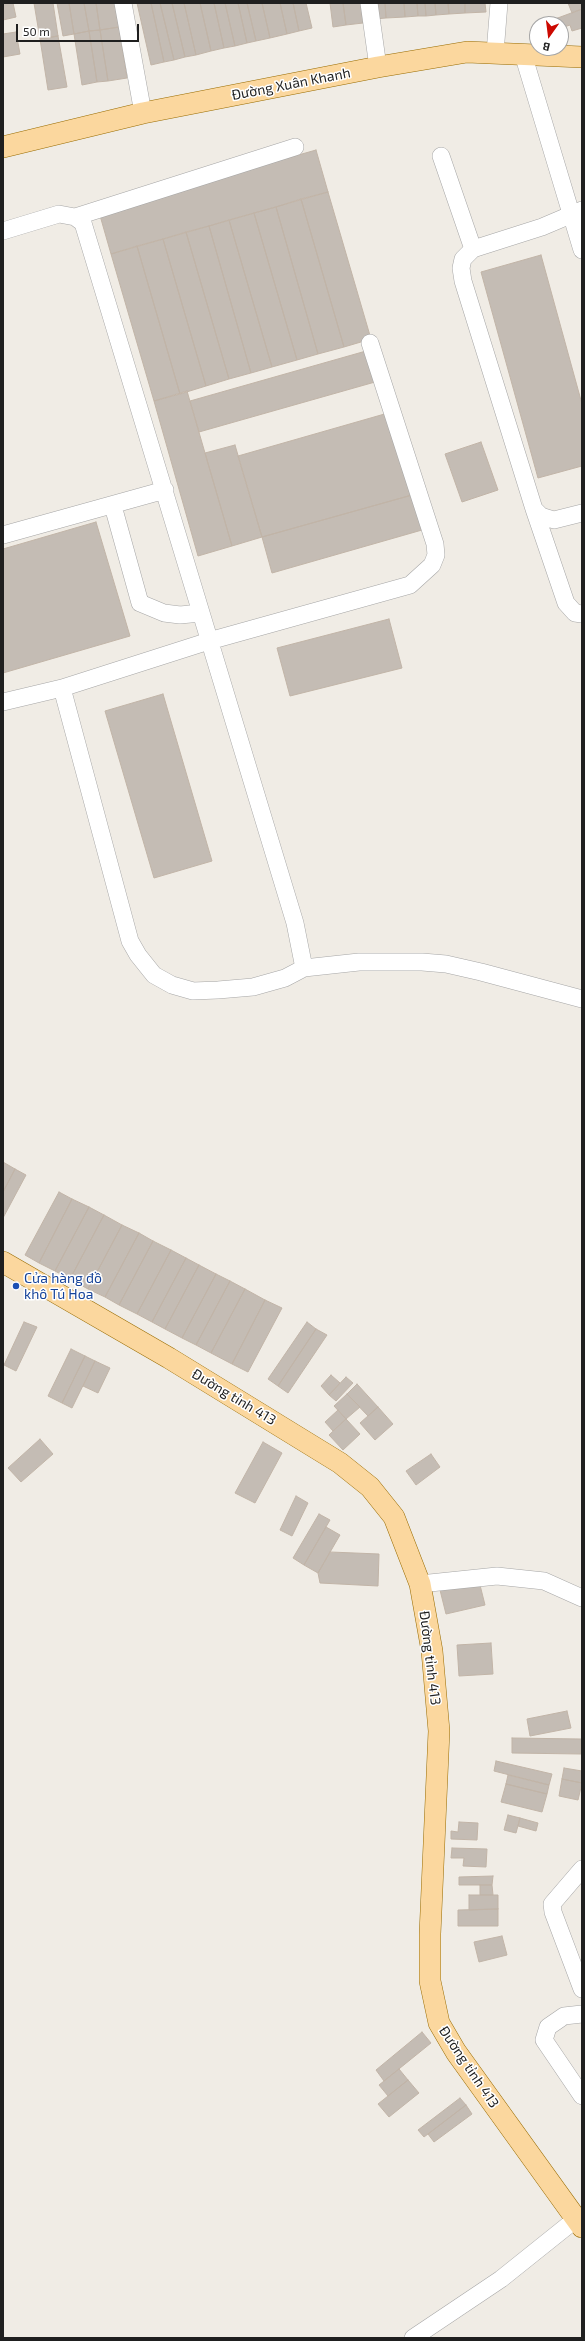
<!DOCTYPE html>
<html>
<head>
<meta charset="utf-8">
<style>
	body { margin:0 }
	#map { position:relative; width:585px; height:2341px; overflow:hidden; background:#f0ece5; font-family:"Exo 2",sans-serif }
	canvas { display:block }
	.frame { position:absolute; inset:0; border:4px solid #1f1f1f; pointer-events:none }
	.north { position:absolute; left:529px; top:16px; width:40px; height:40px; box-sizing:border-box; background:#fff; border:1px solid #a5a5a5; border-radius:50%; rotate:194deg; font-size:11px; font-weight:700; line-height:16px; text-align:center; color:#1f1f1f }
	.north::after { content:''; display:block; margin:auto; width:14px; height:18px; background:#cc0901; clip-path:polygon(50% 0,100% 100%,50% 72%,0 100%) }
	.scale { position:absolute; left:16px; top:24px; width:123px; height:18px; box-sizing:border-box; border:2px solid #1f1f1f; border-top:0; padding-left:5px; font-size:12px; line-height:14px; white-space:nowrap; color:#1f1f1f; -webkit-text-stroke:3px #fff; paint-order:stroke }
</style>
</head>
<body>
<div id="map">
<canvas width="585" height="2341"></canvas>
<div class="frame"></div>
<div class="north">B</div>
<div class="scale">50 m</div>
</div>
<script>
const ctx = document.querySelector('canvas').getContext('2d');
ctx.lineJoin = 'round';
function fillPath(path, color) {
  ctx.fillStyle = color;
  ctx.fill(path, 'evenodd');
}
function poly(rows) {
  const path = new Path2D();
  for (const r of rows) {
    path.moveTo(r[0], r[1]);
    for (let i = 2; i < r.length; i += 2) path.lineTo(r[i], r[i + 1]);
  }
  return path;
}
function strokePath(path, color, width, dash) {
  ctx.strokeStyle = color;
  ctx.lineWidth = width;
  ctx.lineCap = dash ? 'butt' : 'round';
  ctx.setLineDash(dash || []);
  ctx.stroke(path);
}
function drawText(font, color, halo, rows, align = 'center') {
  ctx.font = font + ' "Exo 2",sans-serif';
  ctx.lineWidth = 3;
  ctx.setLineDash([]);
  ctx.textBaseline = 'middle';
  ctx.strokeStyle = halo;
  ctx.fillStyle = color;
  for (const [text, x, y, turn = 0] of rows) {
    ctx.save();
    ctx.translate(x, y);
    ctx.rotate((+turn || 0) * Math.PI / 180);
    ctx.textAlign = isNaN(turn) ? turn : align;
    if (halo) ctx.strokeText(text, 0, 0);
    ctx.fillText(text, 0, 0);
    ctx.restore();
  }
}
const building = poly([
	[3,3,13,3,16,17,3,20,3,3],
	[34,3,53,3,58,36,40,39,34,3],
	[57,3,69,3,74,34,63,36,57,3],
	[69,3,84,3,89,31,74,34,69,3],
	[84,3,96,3,100,30,89,31,84,3],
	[96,3,115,3,119,27,100,30,96,3],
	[137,3,151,3,164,62,151,65,137,3],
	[151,3,160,3,174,60,164,62,151,3],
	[160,3,172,3,185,57,174,60,160,3],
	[172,3,184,3,196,55,185,57,172,3],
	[184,3,200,3,211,51,196,55,184,3],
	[200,3,214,3,224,48,211,51,200,3],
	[214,3,225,3,235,46,224,48,214,3],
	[225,3,238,3,247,43,235,46,225,3],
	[238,3,247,3,256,41,247,43,238,3],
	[247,3,262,3,270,38,256,41,247,3],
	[262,3,280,3,287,34,270,38,262,3],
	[280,3,293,3,299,31,287,34,280,3],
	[293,3,306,3,312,28,299,31,293,3],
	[330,3,343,3,346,25,333,27,330,3],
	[343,3,361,3,363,23,346,25,343,3],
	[374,3,385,3,386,18,375,19,374,3],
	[385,3,404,3,405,17,386,18,385,3],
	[404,3,417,3,418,16,405,17,404,3],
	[417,3,425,3,426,16,418,16,417,3],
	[425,3,435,3,436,15,426,16,425,3],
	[435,3,448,3,449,14,436,15,435,3],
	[448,3,465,3,465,13,449,14,448,3],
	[465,3,485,3,486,12,465,13,465,3],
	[568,3,581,3,582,9,572,13,568,3],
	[582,9,582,28,572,31,570,25,561,28,561,24,557,24,555,19,582,9],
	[119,27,127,78,108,81,100,30,119,27],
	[100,30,108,81,97,82,89,31,100,30],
	[89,31,97,82,82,85,74,34,89,31],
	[16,32,20,54,3,57,3,34,16,32],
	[58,36,67,87,48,90,40,39,58,36],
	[316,150,328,192,111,254,99,212,316,150],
	[328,192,371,339,344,347,301,199,328,192],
	[301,199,344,347,318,354,276,207,301,199],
	[276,207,318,354,297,360,254,213,276,207],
	[254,213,297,360,272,367,229,220,254,213],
	[229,220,272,367,251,373,209,226,229,220],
	[209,226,251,373,229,379,186,232,209,226],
	[186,232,229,379,206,386,163,239,186,232],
	[163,239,206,386,180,394,137,246,163,239],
	[137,246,180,394,154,401,111,254,137,246],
	[541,255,582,404,582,466,538,478,481,272,541,255],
	[366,351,375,382,199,432,190,401,366,351],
	[187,391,232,546,198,556,154,401,187,391],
	[388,413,412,495,262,537,238,456,388,413],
	[481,442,498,490,462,502,445,454,481,442],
	[235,445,262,537,232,546,205,453,235,445],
	[412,495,422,530,272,573,262,537,412,495],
	[96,522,130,636,3,673,3,549,96,522],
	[389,619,402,668,290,696,277,648,389,619],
	[163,694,212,861,154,878,105,711,163,694],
	[3,1162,15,1169,3,1192,3,1162],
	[15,1169,26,1175,3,1218,3,1192,15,1169],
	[59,1192,72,1199,39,1263,25,1255,59,1192],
	[72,1199,89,1207,55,1271,39,1263,72,1199],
	[89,1207,104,1215,70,1279,55,1271,89,1207],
	[104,1215,122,1225,88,1289,70,1279,104,1215],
	[122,1225,139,1233,105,1297,88,1289,122,1225],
	[139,1233,153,1241,119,1305,105,1297,139,1233],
	[153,1241,171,1250,137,1314,119,1305,153,1241],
	[171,1250,186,1258,152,1322,137,1314,171,1250],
	[186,1258,199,1265,165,1329,152,1322,186,1258],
	[199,1265,216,1274,182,1338,165,1329,199,1265],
	[216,1274,230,1281,196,1345,182,1338,216,1274],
	[230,1281,245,1289,211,1353,196,1345,230,1281],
	[245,1289,265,1300,232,1364,211,1353,245,1289],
	[265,1300,282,1308,248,1372,232,1364,265,1300],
	[24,1322,37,1327,16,1371,4,1365,24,1322],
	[307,1322,316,1329,278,1386,268,1379,307,1322],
	[316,1329,327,1335,288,1393,278,1386,316,1329],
	[71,1349,85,1356,62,1403,48,1396,71,1349],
	[85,1356,95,1361,72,1408,62,1403,85,1356],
	[95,1361,110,1368,98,1393,83,1386,95,1361],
	[331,1375,340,1383,329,1395,321,1386,331,1375],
	[346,1377,353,1383,336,1401,329,1395,346,1377],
	[357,1384,378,1407,368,1416,347,1394,357,1384],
	[347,1394,360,1407,346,1419,334,1406,347,1394],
	[378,1407,393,1424,375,1440,360,1423,378,1407],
	[338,1410,346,1419,333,1431,325,1422,338,1410],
	[346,1419,360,1434,343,1450,329,1435,346,1419],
	[40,1439,53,1454,21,1482,8,1468,40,1439],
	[263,1442,282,1453,255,1503,235,1493,263,1442],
	[431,1454,440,1467,416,1485,406,1471,431,1454],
	[296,1496,308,1503,292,1536,280,1530,296,1496],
	[319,1514,330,1520,304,1565,293,1558,319,1514],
	[326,1527,340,1535,318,1573,304,1565,326,1527],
	[330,1552,379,1554,378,1586,320,1583,318,1573,330,1552],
	[479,1581,485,1605,446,1614,440,1590,479,1581],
	[491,1643,493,1674,459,1676,457,1645,491,1643],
	[567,1711,571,1728,530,1736,527,1719,567,1711],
	[512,1738,581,1739,581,1754,512,1753,512,1738],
	[496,1761,552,1774,549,1785,494,1771,496,1761],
	[564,1768,582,1771,582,1783,562,1779,564,1768],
	[508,1775,549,1785,547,1794,506,1784,508,1775],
	[562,1779,582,1783,578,1800,559,1796,562,1779],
	[506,1784,547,1794,542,1812,501,1802,506,1784],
	[508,1815,520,1818,516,1833,504,1830,508,1815],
	[520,1818,538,1823,536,1831,518,1826,520,1818],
	[459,1822,478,1823,477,1840,451,1839,451,1831,458,1832,459,1822],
	[452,1848,487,1849,486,1867,463,1866,464,1858,451,1858,452,1848],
	[493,1876,492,1885,459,1885,459,1877,493,1876],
	[480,1885,492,1885,493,1895,480,1895,480,1885],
	[469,1895,498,1895,498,1909,469,1910,469,1895],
	[498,1909,498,1926,458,1926,458,1910,498,1909],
	[502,1936,507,1955,479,1962,474,1942,502,1936],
	[422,2032,431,2043,384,2081,376,2070,422,2032],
	[399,2069,408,2080,388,2096,379,2085,399,2069],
	[408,2080,419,2093,389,2117,378,2104,408,2080],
	[460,2098,466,2105,424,2137,418,2130,460,2098],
	[466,2105,472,2114,434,2142,428,2134,466,2105]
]);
const minor = poly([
	[123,3,143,113],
	[369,3,378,67],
	[495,53,499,3],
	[523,54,582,250],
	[441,156,473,249],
	[582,210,542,227,473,249,463,259,461,268,463,281,534,509,566,603,575,613,582,614],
	[75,217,295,147],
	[3,231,59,214,75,217,83,223,295,923,304,968],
	[113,506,140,603,164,613,180,615,201,613],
	[534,509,541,516,554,520,582,513],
	[3,535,165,490],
	[62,688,130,941,138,955,154,975,172,985,193,991,218,990,253,987,285,978,304,968,359,962,422,962,446,964,481,972,582,999],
	[3,702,62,688,209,641,410,585,432,565,436,555,435,544,370,343],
	[420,1584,497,1576,544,1581,582,1598],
	[582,1869,552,1904,553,1912,582,1989],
	[582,2014,564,2016,548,2027,544,2040,582,2096],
	[413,2338,501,2279,576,2219]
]);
const major = poly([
	[3,147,143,113,378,67,467,52,582,57],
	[3,1262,169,1358,340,1463,370,1487,394,1517,420,1584,432,1651,439,1731,430,1934,430,1981,439,2023,456,2052,582,2227]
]);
const markers = [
	[16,1286,4,"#1a4fb4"]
];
const streetNames = [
	["Đường Xuân Khanh",291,84,-11],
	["Đường tỉnh 413",234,1397,31],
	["Đường tỉnh 413",430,1658,83],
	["Đường tỉnh 413",469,2067,56]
];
const transitNames = [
	["Cửa hàng đồ",24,1278],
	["khô Tú Hoa",24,1294]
];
fillPath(building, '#c4bcb4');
strokePath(building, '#c1b4a7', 1);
strokePath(minor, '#a6a6a6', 18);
strokePath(major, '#996c01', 22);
strokePath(minor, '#fff', 17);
strokePath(major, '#fbd79e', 21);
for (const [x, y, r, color] of markers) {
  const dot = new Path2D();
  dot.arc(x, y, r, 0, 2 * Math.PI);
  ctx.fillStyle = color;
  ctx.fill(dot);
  strokePath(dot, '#fff', 1.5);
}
drawText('14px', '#1f1f1f', '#fff', streetNames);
drawText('14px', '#164399', '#fff', transitNames, 'left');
</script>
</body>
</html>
